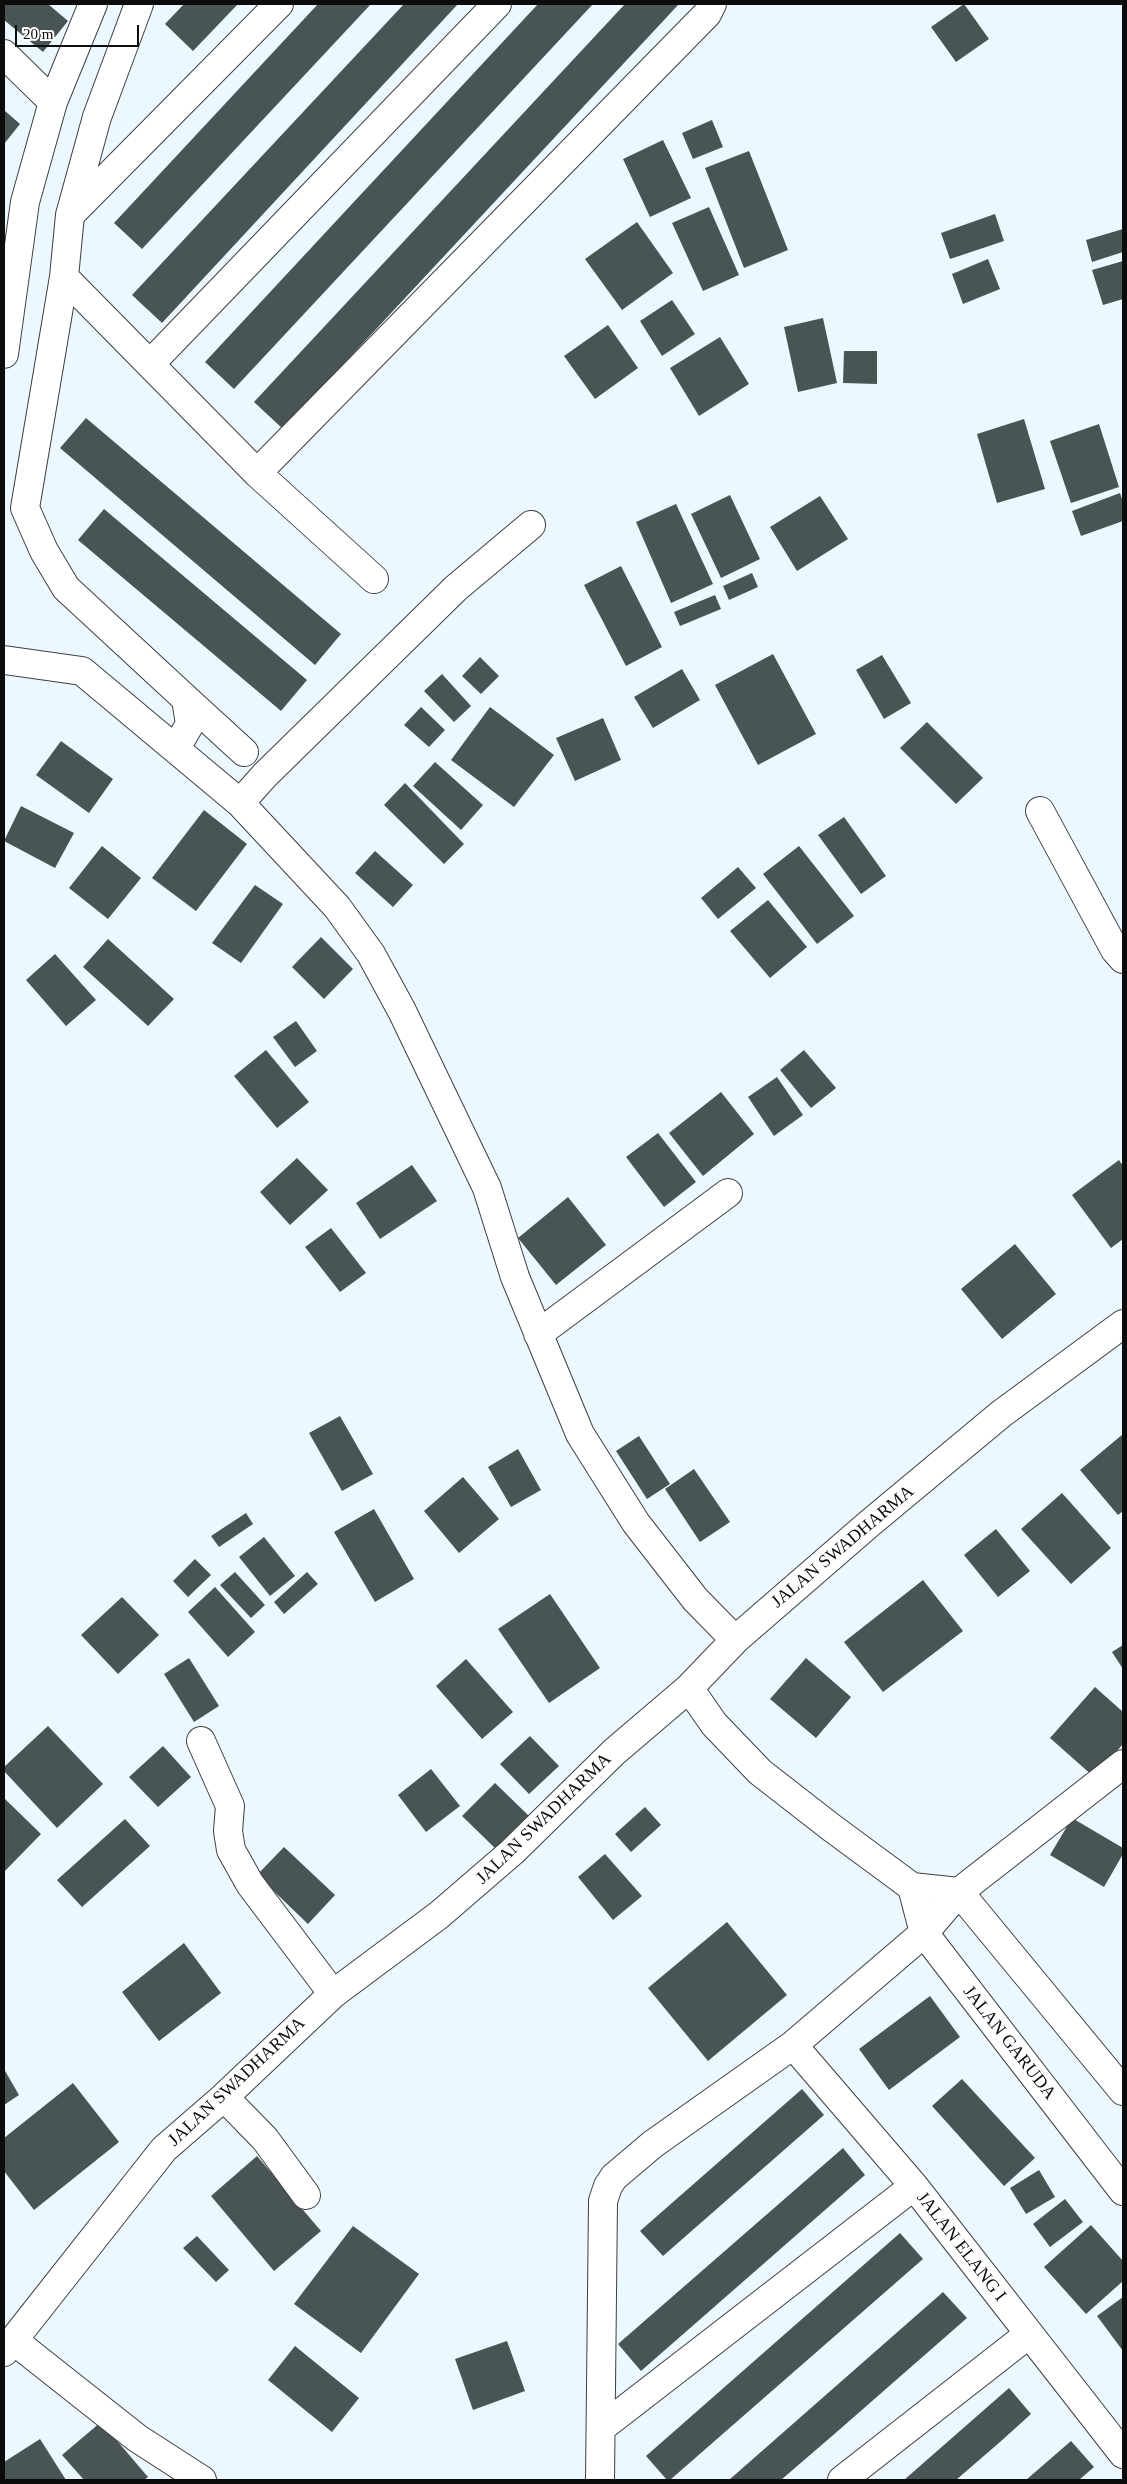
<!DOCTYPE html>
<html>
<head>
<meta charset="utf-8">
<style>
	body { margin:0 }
	#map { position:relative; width:1127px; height:2484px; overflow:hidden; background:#ecf8ff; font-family:"Times New Roman",serif }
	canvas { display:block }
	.frame { position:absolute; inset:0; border:5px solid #0c0c0c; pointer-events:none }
	.scale { position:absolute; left:15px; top:25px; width:124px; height:22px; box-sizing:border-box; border:2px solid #0c0c0c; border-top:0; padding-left:6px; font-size:15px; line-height:18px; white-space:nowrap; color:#0c0c0c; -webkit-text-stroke:4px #fff; paint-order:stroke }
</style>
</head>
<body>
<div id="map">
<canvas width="1127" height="2484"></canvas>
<div class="frame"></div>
<div class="scale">20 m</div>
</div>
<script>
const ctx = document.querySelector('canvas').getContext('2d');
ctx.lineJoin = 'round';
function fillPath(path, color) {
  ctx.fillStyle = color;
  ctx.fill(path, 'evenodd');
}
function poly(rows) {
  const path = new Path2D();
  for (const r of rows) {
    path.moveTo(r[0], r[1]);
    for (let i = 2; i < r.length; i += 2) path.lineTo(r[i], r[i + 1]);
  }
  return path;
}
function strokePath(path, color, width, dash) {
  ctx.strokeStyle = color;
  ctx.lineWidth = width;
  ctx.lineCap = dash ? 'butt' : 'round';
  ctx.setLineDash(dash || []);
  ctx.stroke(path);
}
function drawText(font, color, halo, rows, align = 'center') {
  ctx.font = font + ' "Times New Roman",serif';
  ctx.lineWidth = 5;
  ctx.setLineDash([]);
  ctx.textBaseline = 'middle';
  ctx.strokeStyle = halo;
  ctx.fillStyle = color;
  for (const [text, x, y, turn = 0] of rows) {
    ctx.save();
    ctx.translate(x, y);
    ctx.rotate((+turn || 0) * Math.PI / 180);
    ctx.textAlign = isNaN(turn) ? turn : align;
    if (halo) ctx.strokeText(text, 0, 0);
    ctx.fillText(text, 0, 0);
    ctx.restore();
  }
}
const building = poly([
	[4,4,48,4,68,21,43,52,4,20],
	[184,4,238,4,193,51,165,24],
	[318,4,371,4,142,249,114,223],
	[404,4,458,4,162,323,132,295],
	[538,4,593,4,234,389,205,362],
	[625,4,679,4,283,429,254,402],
	[964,4,989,39,956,62,931,27],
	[4,110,20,124,4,144],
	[712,120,723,147,693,159,682,133],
	[663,140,691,198,650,217,623,159],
	[749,151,788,250,744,268,705,168],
	[709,207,739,275,703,291,672,223],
	[995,214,1004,241,950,259,941,233],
	[637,222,673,273,622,310,585,259],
	[1123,229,1123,252,1092,262,1086,240],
	[988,259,1000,289,963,304,952,274],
	[1123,261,1123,299,1103,305,1092,270],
	[672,300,695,334,662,356,640,321],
	[823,318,837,383,798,392,784,327],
	[608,325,638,368,595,399,564,356],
	[720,337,749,384,699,416,670,368],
	[844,351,877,351,877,384,843,383],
	[86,418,341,634,315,665,60,448],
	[1024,419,1045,489,997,503,977,434],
	[1099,424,1119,487,1071,503,1050,441],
	[1120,493,1123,502,1123,521,1081,536,1072,511],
	[730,495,760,559,721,578,691,514],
	[820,496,848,539,797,571,770,527],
	[676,504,713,584,671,603,636,522],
	[104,509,307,680,281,711,78,540],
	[621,566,662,647,626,666,584,585],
	[752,573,758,587,729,600,723,586],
	[715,595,721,609,680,626,674,612],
	[773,654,816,734,758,765,715,685],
	[882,655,911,703,884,719,856,670],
	[480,657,499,676,481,694,462,676],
	[682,669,700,700,653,728,634,697],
	[442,674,471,706,454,722,424,691],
	[421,707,445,730,429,747,404,725],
	[490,707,554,755,514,807,451,760],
	[603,718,621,760,575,781,556,738],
	[927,722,983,778,956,804,900,748],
	[61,741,113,779,89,813,36,775],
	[435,762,483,805,461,830,413,786],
	[405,783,464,844,444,864,384,805],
	[21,806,74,833,55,868,4,841],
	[204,810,247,844,196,911,152,878],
	[844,817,886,876,861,894,818,835],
	[102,846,141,878,108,919,69,888],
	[799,846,854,916,817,944,763,874],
	[375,851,413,885,393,907,355,873],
	[738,867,756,888,718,919,701,898],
	[255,885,283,904,241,963,212,943],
	[768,900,807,947,770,978,730,931],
	[321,937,353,969,324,999,292,967],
	[108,939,174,999,148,1026,83,967],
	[55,954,96,1000,66,1026,26,980],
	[296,1021,317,1051,295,1067,273,1037],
	[266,1050,309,1102,277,1128,234,1076],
	[804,1050,836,1088,811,1108,780,1070],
	[777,1077,803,1115,774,1136,748,1097],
	[721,1092,754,1134,703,1176,669,1133],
	[658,1133,696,1182,664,1207,626,1157],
	[297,1158,328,1190,290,1225,260,1192],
	[1119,1160,1123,1166,1123,1239,1111,1248,1072,1195],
	[412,1165,437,1201,380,1239,356,1203],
	[568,1197,606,1245,556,1285,518,1238],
	[331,1228,366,1273,340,1292,305,1247],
	[1015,1244,1056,1294,1002,1339,961,1289],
	[340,1416,373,1474,342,1491,309,1433],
	[1123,1434,1123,1511,1118,1515,1080,1470],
	[639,1436,670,1484,647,1499,616,1451],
	[518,1449,541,1490,511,1507,488,1467],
	[694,1469,730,1522,700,1542,665,1489],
	[463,1477,499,1519,459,1553,424,1511],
	[1062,1493,1111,1548,1071,1584,1021,1529],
	[374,1509,414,1579,375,1602,334,1532],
	[246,1513,253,1524,219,1547,211,1536],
	[996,1529,1030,1571,998,1597,964,1555],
	[264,1537,295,1576,270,1596,239,1557],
	[195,1559,211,1575,188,1597,173,1581],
	[235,1572,265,1605,251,1618,220,1585],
	[307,1572,318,1584,284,1614,274,1602],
	[923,1580,963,1631,883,1692,844,1642],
	[215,1587,255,1632,228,1657,188,1612],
	[550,1594,600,1668,549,1703,498,1629],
	[122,1597,159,1635,118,1674,81,1635],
	[1123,1645,1123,1669,1112,1652],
	[189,1658,219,1706,194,1722,164,1674],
	[806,1658,851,1697,816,1738,770,1699],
	[466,1659,513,1712,482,1739,436,1686],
	[1095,1687,1123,1712,1123,1744,1094,1777,1050,1738],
	[48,1726,103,1784,57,1828,4,1771,4,1767],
	[530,1736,559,1766,529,1794,500,1764],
	[163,1746,191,1777,158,1807,129,1777],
	[431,1769,460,1806,426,1832,398,1795],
	[495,1783,529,1816,497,1850,462,1816],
	[4,1798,41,1834,4,1872],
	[645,1807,661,1825,631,1852,615,1834],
	[1072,1818,1123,1848,1123,1854,1104,1887,1050,1855],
	[125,1819,150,1846,82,1907,57,1880],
	[284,1847,335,1895,308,1924,257,1875],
	[605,1854,642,1896,613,1920,578,1877],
	[727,1922,787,1995,708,2061,648,1988],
	[184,1943,221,1993,159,2041,122,1992],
	[930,1996,960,2037,889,2090,859,2049],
	[4,2069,19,2095,4,2105],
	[962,2079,1035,2158,1004,2186,932,2106],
	[73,2083,119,2142,34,2210,4,2171,4,2138],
	[802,2089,824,2115,663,2256,640,2231],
	[843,2148,865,2175,641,2371,618,2344],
	[257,2156,321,2231,274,2271,211,2196],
	[1039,2170,1055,2197,1026,2214,1010,2188],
	[1065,2199,1083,2222,1050,2247,1033,2224],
	[1091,2225,1123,2261,1123,2281,1086,2314,1044,2267],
	[353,2226,419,2274,361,2353,294,2304],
	[900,2233,923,2259,670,2480,667,2480,646,2456],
	[197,2236,229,2270,216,2282,183,2248],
	[943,2292,967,2318,839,2430,781,2480,729,2480],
	[1123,2297,1123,2351,1097,2316],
	[507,2341,525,2391,473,2410,455,2359],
	[295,2346,359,2398,332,2432,268,2380],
	[1009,2388,1031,2414,1000,2442,956,2480,904,2480],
	[101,2422,148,2477,144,2480,84,2480,62,2455],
	[40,2439,66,2480,4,2480,4,2462],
	[1071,2441,1094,2467,1079,2480,1026,2480]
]);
const minor = poly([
	[139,4,97,117,70,215,64,277,25,508,44,551,66,588,186,699,190,724,176,748],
	[4,54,53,102],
	[71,214,279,4],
	[64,277,257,473,374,579],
	[4,354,25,202,53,102,93,4],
	[150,364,497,4],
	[257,473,707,14,712,4],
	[4,660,82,671,240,803,337,907,371,954,402,1011,487,1188,515,1277,580,1434,636,1523,695,1599,735,1640],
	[186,699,244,752],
	[240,803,265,775,456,588,531,525],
	[1040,811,1115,950,1123,959],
	[538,1334,728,1193],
	[689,1688,714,1724,760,1772,832,1828,912,1887,959,1892,1123,2091],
	[201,1741,230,1806,228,1831,231,1850,250,1884,333,1994],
	[912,1887,924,1933,1123,2191],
	[793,2045,914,2186,1123,2454],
	[224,2097,265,2139,306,2195],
	[13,2340,137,2438,202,2480],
	[4,2352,164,2149,224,2097,333,1994,439,1915,512,1852,614,1752,689,1688,735,1640,870,1523,1001,1414,1123,1324],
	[601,2428,914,2186],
	[600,2480,603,2201,608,2186,614,2177,653,2144,793,2045,924,1933,959,1892,1123,1764],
	[842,2480,1029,2334]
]);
const streetNames = [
	["JALAN SWADHARMA",843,1547,-40],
	["JALAN SWADHARMA",544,1819,-44],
	["JALAN GARUDA",1009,2043,52],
	["JALAN SWADHARMA",237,2082,-43],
	["JALAN ELANG I",961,2247,52]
];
fillPath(building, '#495554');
strokePath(minor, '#3f3f3f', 30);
strokePath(minor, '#fff', 28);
drawText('18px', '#0c0c0c', '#fff', streetNames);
</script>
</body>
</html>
